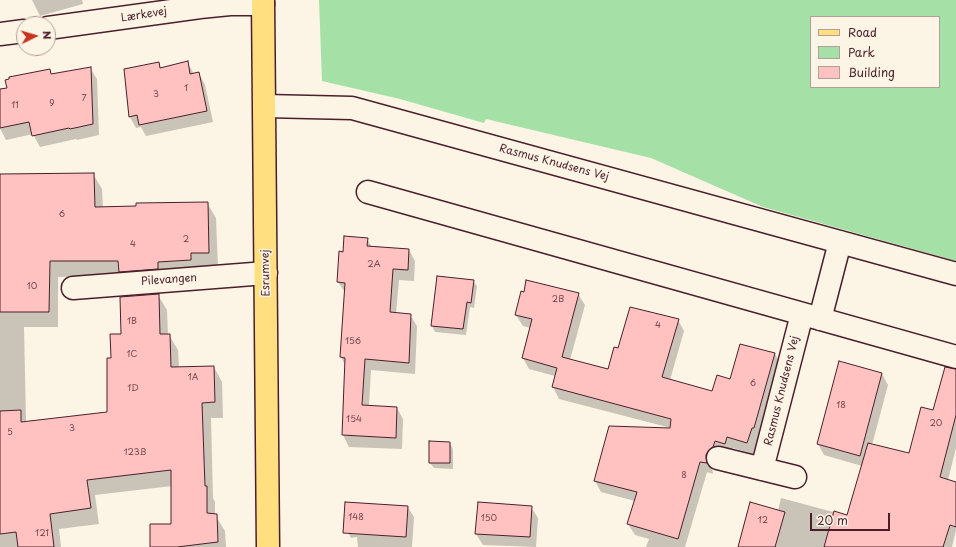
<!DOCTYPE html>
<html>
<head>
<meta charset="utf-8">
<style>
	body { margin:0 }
	#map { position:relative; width:956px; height:547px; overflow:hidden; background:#fcf5e5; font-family:"Playpen Sans",sans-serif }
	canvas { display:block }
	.legend { position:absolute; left:810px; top:16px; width:130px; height:72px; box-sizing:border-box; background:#fcf5e5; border:1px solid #b59f9b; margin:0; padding:5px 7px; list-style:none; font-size:12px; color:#4a1f2b }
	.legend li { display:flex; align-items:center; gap:8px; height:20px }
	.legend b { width:20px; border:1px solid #b59f9b }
	.north { position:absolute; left:16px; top:16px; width:40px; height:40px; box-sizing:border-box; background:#fcf5e5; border:1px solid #b59f9b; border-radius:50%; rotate:85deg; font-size:11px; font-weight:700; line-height:16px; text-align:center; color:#4a1f2b }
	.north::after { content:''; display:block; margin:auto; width:14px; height:18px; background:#c8321e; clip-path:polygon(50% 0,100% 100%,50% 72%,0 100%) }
	.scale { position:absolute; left:810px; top:513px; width:80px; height:18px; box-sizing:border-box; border:2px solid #4a1f2b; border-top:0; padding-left:5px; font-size:12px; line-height:14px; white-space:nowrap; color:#4a1f2b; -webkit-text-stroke:3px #fcf5e5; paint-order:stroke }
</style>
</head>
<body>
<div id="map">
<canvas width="956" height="547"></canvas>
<ul class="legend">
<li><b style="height:5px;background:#ffdf80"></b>Road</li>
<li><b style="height:11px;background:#a5e0a6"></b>Park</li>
<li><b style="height:11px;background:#ffc2c0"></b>Building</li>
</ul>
<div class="north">N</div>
<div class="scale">20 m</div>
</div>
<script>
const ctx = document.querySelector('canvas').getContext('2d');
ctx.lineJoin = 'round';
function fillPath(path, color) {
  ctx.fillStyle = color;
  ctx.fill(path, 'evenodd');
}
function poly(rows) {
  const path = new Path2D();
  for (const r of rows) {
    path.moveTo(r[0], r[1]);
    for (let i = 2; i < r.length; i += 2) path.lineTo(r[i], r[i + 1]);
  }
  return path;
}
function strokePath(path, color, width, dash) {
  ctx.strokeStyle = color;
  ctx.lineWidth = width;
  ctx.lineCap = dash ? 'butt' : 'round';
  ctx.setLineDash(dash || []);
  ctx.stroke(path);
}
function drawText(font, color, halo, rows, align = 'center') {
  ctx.font = font + ' "Playpen Sans",sans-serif';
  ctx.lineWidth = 3;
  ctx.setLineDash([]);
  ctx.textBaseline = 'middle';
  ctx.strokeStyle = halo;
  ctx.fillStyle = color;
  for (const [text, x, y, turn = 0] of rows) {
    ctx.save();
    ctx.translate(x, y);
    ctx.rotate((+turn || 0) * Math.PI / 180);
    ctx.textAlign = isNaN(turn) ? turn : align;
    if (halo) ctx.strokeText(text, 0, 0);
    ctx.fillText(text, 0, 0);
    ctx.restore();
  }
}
const green = poly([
	[319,0,956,0,956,261,763,207,651,158,486,119,484,123,400,99,322,81],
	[811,17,939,17,939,87,811,87]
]);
const shadow = poly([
	[32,0,82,0,83,4,40,16],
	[187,62,194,74,199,73,205,85,213,122,146,136,141,127,136,128,130,117,158,63,161,68],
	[90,68,97,79,99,135,77,140,76,139,40,147,33,134,6,140,0,128,0,90,8,89,49,70,52,75],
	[93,174,102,189,103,208,207,203,216,218,218,268,122,276,58,277,58,327,24,327,26,421,27,423,108,413,112,359,122,335,158,295,167,310,168,335,169,335,178,350,179,368,214,367,222,382,223,418,211,418,213,498,215,502,215,515,225,531,226,547,151,547,172,524,172,486,95,495,99,524,59,529,61,547,0,547,0,175],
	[367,239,372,247,409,250,415,261,414,281,399,280,396,314,410,315,417,326,415,374,371,370,369,406,397,408,403,419,402,449,349,447,343,435,345,365,341,357,346,294,338,282,340,252,344,253],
	[438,277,473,281,477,286,474,308,470,307,466,335,435,332,432,326],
	[578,294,585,305,570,360,608,371,619,349,678,320,684,331,670,380,713,392,775,354,781,365,760,439,758,439,753,454,733,448,731,454,712,466,713,474,707,472,685,547,646,547,649,539,635,535,628,524,635,501,601,492,595,481,671,428,559,399,553,387,555,376,529,369,523,358,530,328,523,326,516,315],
	[882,374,888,385,872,445,910,455,934,411,956,378,956,448,948,480,956,483,956,530,952,547,739,547,778,511,781,498,848,516,862,466,824,455,818,444],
	[450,443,453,449,453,469,434,468,430,463],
	[407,506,414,517,412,547,358,547,357,537,351,538,345,527],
	[531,507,538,518,536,547,483,545,476,534]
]);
const building = poly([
	[188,61,190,74,199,72,207,111,139,125,137,115,129,117,124,69,159,62,160,68,188,61],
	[91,67,93,124,70,129,69,128,32,136,29,122,0,128,0,89,7,88,5,80,9,79,9,77,50,69,51,74,91,67],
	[94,173,95,207,136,206,136,203,208,202,209,253,191,253,191,260,158,262,158,269,119,272,118,261,50,261,49,312,0,312,0,174,94,173],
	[344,236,368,238,367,246,409,249,408,270,393,269,390,312,411,314,409,363,365,359,362,405,397,407,396,438,342,435,345,358,340,357,345,283,337,282,339,251,343,252,344,236],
	[437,276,474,280,471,303,467,302,463,329,431,326,437,276],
	[526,280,579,293,562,357,608,369,614,347,618,348,630,307,679,319,662,377,712,391,717,375,730,379,740,344,775,353,754,428,752,428,747,443,727,437,725,444,715,441,713,447,709,450,706,455,707,463,700,462,678,539,627,524,637,492,594,481,609,426,670,428,671,419,552,387,557,368,522,358,532,319,515,315,521,291,524,292,526,280],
	[159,294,160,334,170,334,171,367,214,366,215,402,202,403,205,486,207,486,207,513,217,514,218,542,177,547,150,547,150,524,171,524,171,470,87,480,91,508,50,514,54,547,18,547,16,532,0,534,0,411,21,410,21,422,107,412,107,358,111,358,110,334,121,334,120,297,159,294],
	[839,361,882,373,860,456,817,444,839,361],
	[945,367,956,369,956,415,940,477,956,482,956,527,950,525,943,547,824,547,834,511,847,515,868,443,909,453,921,407,933,410,945,367],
	[429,441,450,442,450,463,429,463,429,441],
	[345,502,408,506,406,537,343,533,345,502],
	[478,502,532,506,530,537,475,534,478,502],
	[750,502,785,512,775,547,738,547,750,502]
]);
const minor = poly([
	[48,28,200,7,230,4,263,4],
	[0,34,24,31],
	[265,106,352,108,956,274],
	[368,192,956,357],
	[73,288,266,273],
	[820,319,840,242],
	[718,458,795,477],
	[762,469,802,314]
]);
const major = poly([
	[263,0,268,547]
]);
const numberNames = [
	["1",186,89],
	["3",156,95],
	["7",84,99],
	["9",52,104],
	["11",15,106],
	["6",62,215],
	["2",186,240],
	["4",133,245],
	["2A",374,265],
	["10",32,287],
	["2B",558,300],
	["1B",132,322],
	["4",658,326],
	["156",353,342],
	["1C",132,355],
	["1A",193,378],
	["6",753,384],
	["1D",133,389],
	["18",841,406],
	["154",354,420],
	["20",936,424],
	["3",72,429],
	["5",10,433],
	["123B",135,453],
	["8",684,476],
	["148",356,518],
	["150",489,519],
	["12",763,521],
	["121",42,534]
];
const streetNames = [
	["Lærkevej",144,15,-9],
	["Rasmus Knudsens Vej",554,163,15],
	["Esrumvej",266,273,-91],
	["Pilevangen",169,280,-4],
	["Rasmus Knudsens Vej",782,391,-76]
];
fillPath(green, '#a5e0a6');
fillPath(shadow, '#0003');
fillPath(building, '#ffc2c0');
strokePath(building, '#4a1f2b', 1);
strokePath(minor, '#4a1f2b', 25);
strokePath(major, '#4a1f2b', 25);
strokePath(minor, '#fcf5e5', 22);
strokePath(major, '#ffdf80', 22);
drawText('9px', '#774850', null, numberNames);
drawText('11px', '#4a1f2b', '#fcf5e5', streetNames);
</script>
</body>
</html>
